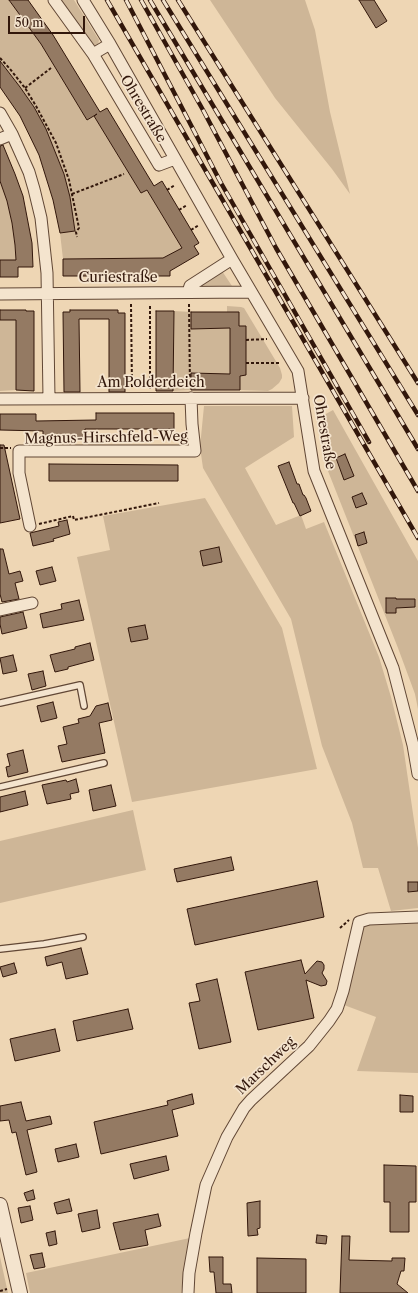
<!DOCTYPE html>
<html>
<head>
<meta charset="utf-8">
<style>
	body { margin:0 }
	#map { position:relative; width:418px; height:1293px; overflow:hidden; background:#eed6b4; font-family:"Libre Caslon Text",serif }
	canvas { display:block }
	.scale { position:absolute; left:8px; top:16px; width:77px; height:18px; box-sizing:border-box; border:2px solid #32170b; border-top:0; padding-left:5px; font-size:12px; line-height:14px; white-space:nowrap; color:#32170b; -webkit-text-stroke:3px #f4e4ce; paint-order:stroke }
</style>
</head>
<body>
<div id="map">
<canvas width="418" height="1293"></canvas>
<div class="scale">50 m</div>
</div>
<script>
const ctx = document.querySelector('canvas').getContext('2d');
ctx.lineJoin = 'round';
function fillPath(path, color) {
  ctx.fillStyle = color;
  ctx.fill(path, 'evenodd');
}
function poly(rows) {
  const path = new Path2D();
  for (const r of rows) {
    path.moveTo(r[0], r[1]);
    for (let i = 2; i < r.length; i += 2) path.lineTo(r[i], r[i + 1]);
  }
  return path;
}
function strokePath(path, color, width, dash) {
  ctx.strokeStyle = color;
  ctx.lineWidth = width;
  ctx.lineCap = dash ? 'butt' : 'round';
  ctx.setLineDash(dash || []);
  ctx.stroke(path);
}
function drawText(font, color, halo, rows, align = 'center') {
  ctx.font = font + ' "Libre Caslon Text",serif';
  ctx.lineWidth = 3.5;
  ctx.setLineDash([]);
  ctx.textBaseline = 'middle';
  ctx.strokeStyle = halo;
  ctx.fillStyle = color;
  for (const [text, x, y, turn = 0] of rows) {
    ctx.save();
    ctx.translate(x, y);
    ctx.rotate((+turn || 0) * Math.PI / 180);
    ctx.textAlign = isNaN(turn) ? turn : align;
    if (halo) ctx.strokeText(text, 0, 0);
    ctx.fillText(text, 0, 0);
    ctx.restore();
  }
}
const green = poly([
	[0,0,9,0,41,44,87,120,94,116,141,193,147,190,182,248,168,256,168,258,63,259,60,233,75,231,70,197,64,174,46,129,34,107,20,87,0,62],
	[58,0,74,0,99,40,98,45,94,47],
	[210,0,305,0,315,30,330,112,350,194,332,169,275,98],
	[0,181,7,201,12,223,15,245,16,260,0,260],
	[222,271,232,286,202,286,201,284],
	[227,306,241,307,244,308,280,368,282,375,282,378,279,383,272,389,268,391,240,390,240,376,246,375,246,326,239,326,239,312,227,312],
	[174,311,191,312,191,329,230,328,230,374,191,373,191,390,173,391],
	[0,320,16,320,16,390,0,391],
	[204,406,292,406,294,437,245,468,276,525,301,515,306,529,324,522,379,657,391,697,403,745,418,848,418,908,391,911,378,868,363,868,352,823,322,746,291,619,203,468,200,447],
	[333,410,418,561,418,709,415,694,398,648,326,466,317,419],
	[205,498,282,628,317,769,132,802,77,557,110,550,103,516],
	[133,810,146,870,0,903,0,841],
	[418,921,418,1073,357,1071,376,1017,344,1005,363,925],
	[190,1238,181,1293,30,1293,26,1273],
	[0,1257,8,1293,0,1293]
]);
const building = poly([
	[9,0,28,0,53,35,100,112,107,108,154,186,162,181,199,243,194,246,199,254,170,271,170,276,63,276,63,259,163,258,182,248,147,190,141,193,94,116,97,114,87,120,41,44,9,0],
	[359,0,374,0,387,21,376,28,359,0],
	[0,61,20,87,34,107,46,129,64,174,70,197,75,231,60,233,53,200,39,155,20,116,0,87,0,61],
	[3,145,15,174,23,196,32,243,33,267,18,267,18,277,0,277,0,260,16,260,15,245,12,223,7,201,0,181,0,146,3,145],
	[0,310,26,310,26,311,34,311,34,391,16,390,16,320,0,320,0,310],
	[70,310,118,310,118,313,125,313,125,392,109,392,109,319,79,319,80,392,64,392,63,312,70,312,70,310],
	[156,311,174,311,173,391,156,391,156,311],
	[191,312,239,312,239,326,246,326,246,375,240,376,240,390,191,390,191,373,230,374,230,328,191,329,191,312],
	[96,413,174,413,174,429,85,429,85,437,43,438,43,431,0,430,0,414,36,414,36,421,96,420,96,413],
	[0,445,4,445,20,519,0,523,0,445],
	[345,454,354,476,344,480,336,458,345,454],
	[289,462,297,484,299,484,303,495,304,495,306,498,311,511,300,516,294,503,293,503,278,466,289,462],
	[49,464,178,465,178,481,49,481,49,464],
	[362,493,367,504,356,508,352,497,362,493],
	[67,520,70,534,53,539,54,541,33,546,30,533,59,526,58,522,67,520],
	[364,532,367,543,358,546,355,535,364,532],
	[219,547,222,562,203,566,200,551,219,547],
	[0,549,3,549,9,574,20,571,23,581,15,583,19,599,2,602,0,594,0,549],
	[52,567,56,581,40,585,36,571,52,567],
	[386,598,396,598,396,599,415,599,415,607,396,608,396,613,386,613,386,598],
	[79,600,84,620,43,628,40,614,62,609,61,604,79,600],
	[23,612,27,628,2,634,0,624,0,617,23,612],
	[145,625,148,639,131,642,128,628,145,625],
	[90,643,94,660,68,667,68,669,55,672,50,655,75,649,75,647,90,643],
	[13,655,17,671,3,674,0,658,13,655],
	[43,671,46,686,32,690,28,674,43,671],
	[53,702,57,718,41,722,37,706,53,702],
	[108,703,112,720,99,723,105,753,62,762,58,746,67,744,63,727,79,723,78,719,90,716,96,706,108,703],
	[23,750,28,772,8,777,6,767,10,766,7,754,23,750],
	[76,779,79,792,70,794,71,799,47,804,42,785,66,780,67,782,76,779],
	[111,785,116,806,93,811,89,790,111,785],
	[25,791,28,805,0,812,0,797,25,791],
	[231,857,234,870,177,882,174,869,231,857],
	[317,881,324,917,195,945,187,909,317,881],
	[408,882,418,882,418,891,408,892,408,882],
	[81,948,88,974,66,979,62,962,47,966,45,957,81,948],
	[301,960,305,974,317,961,322,962,324,965,324,969,322,973,327,981,326,985,321,986,306,980,314,1018,258,1030,245,972,301,960],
	[14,963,17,973,3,977,0,967,14,963],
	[217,979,231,1042,199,1049,189,1003,200,1001,196,984,217,979],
	[128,1009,133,1029,77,1041,73,1021,128,1009],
	[55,1029,60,1051,15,1061,10,1039,55,1029],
	[192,1094,194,1104,172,1110,178,1136,101,1154,94,1122,168,1105,167,1101,192,1094],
	[400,1095,413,1096,413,1112,400,1112,400,1095],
	[21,1102,26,1121,50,1116,52,1124,27,1130,37,1172,26,1175,16,1132,12,1133,9,1120,0,1121,0,1106,21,1102],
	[76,1144,79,1157,58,1162,55,1149,76,1144],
	[166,1156,169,1170,134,1179,130,1164,166,1156],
	[384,1165,416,1166,416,1202,409,1202,409,1232,390,1232,390,1202,384,1202,384,1165],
	[33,1190,35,1199,27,1201,24,1193,33,1190],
	[69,1199,72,1211,57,1214,54,1203,69,1199],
	[260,1201,260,1228,257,1229,258,1235,248,1236,247,1203,260,1201],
	[30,1206,33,1220,21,1223,18,1208,30,1206],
	[97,1210,100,1228,82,1232,78,1214,97,1210],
	[158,1214,161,1226,145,1230,148,1245,120,1250,113,1223,158,1214],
	[55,1231,57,1244,49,1246,46,1233,55,1231],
	[317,1235,327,1236,326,1244,316,1243,317,1235],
	[342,1236,350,1236,349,1260,392,1261,392,1258,405,1258,404,1271,401,1271,397,1284,408,1293,340,1293,342,1236],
	[42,1253,45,1267,34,1269,30,1255,42,1253],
	[209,1257,223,1257,223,1284,231,1284,232,1293,216,1293,214,1272,210,1272,209,1257],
	[257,1258,306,1259,306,1293,257,1293,257,1258]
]);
const path = poly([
	[0,58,10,69,25,88,36,106,56,143,69,180,79,228,76,232,77,237],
	[25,88,51,68],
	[167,190,175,185],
	[72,194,124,174],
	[179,210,187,205],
	[191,230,199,225],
	[131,304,132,389],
	[189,304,190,389],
	[246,340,267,339],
	[246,363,281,363],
	[150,389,150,304],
	[0,448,11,448],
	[39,524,73,516,74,520,159,503],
	[340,928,349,920],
	[0,1291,7,1289]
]);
const service = poly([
	[0,703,80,685,84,706],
	[0,787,104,763],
	[0,949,44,944,83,937]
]);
const minor = poly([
	[54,0,93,54,159,165,175,159],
	[83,0,110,44,232,259,298,371,314,471,393,668,413,745,418,774],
	[93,54,110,44],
	[0,113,12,134,29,172,34,189,41,218,47,273,49,398],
	[0,139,12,134],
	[188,292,190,286,232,259],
	[0,294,251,292],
	[0,399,303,398],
	[30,526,19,473,19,451,195,451,192,424,191,398],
	[0,610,32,603],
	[188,1293,189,1273,196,1233,206,1185,227,1137,244,1108,251,1100,309,1046,329,1021,337,1009,343,991,359,922,369,919,418,917]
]);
const tertiary = poly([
	[0,1205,20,1293]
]);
const rail = poly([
	[107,0,418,538],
	[126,0,221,183,369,442],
	[141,0,203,110,276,248,418,491],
	[150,0,418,449],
	[163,0,418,415],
	[178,0,418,383]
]);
const streetNames = [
	["Ohrestraße",143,109,59],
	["Curiestraße",118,278],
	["Am Polderdeich",151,383],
	["Ohrestraße",324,432,80],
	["Magnus-Hirschfeld-Weg",106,438,-1],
	["Marschweg",266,1066,-44]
];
fillPath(green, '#ceb697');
fillPath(building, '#947a63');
strokePath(building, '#32170b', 1);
strokePath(service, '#614735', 8);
strokePath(minor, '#614735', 13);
strokePath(tertiary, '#614735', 16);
strokePath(path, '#32170b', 2, [3, 2]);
strokePath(service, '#f4e4ce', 5.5);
strokePath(minor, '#f4e4ce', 11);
strokePath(tertiary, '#f4e4ce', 14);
strokePath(rail, '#32170b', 4.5);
strokePath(rail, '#f4e4ce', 3, [9]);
drawText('14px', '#32170b', '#f4e4ce', streetNames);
</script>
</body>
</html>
